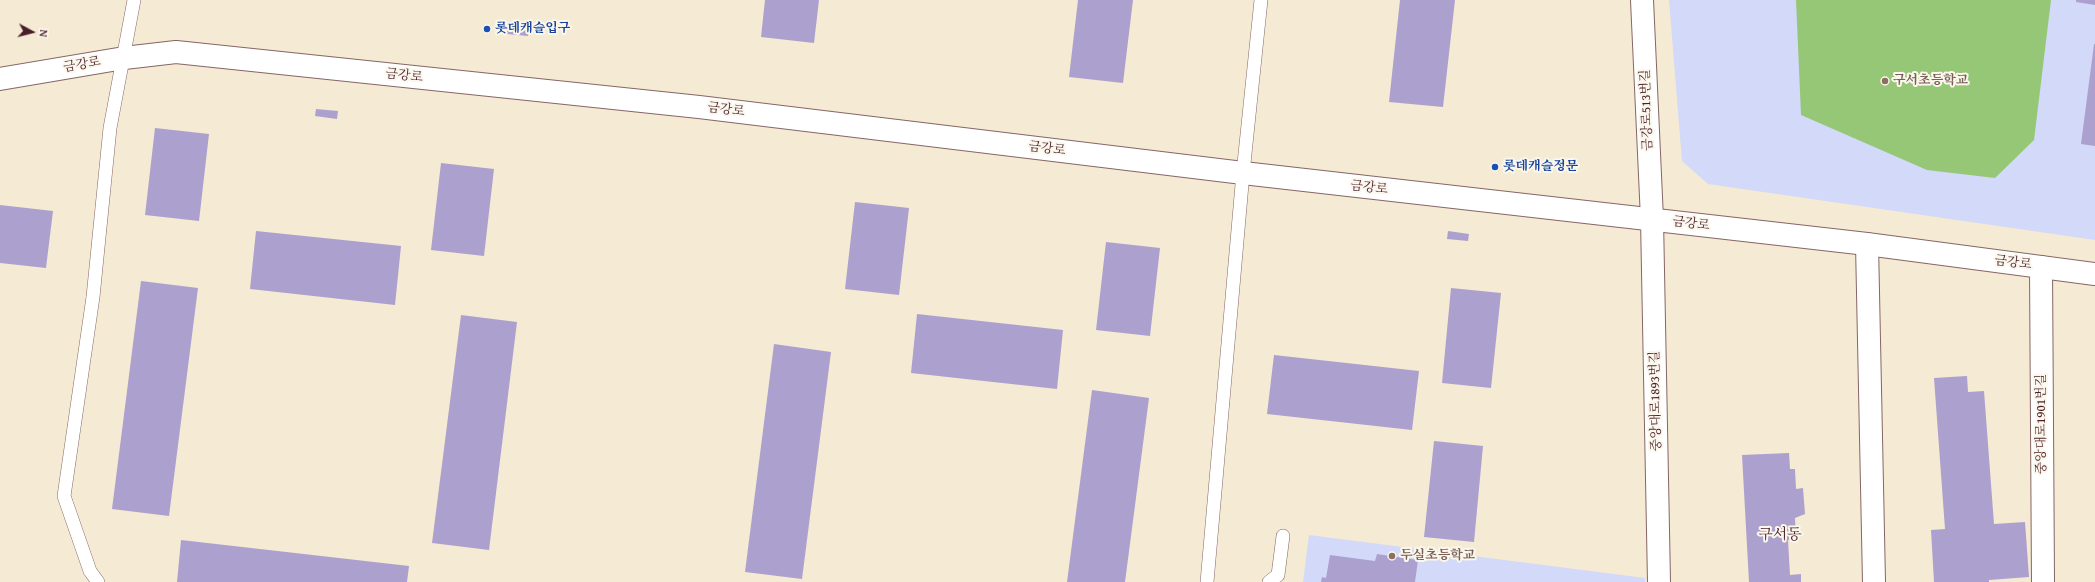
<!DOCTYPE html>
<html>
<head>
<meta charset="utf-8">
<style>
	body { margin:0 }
	#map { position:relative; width:2095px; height:582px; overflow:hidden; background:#f5ead3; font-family:"Gentium Book Plus",serif }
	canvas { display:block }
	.north { position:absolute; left:12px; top:12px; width:40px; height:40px; -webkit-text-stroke:3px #fbf7ec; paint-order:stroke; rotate:97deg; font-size:11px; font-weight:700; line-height:16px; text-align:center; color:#4a1f2b }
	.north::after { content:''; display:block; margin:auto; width:14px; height:18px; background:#4a1f2b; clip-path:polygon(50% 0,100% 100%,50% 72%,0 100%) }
</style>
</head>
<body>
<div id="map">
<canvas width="2095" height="582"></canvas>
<div class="north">N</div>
</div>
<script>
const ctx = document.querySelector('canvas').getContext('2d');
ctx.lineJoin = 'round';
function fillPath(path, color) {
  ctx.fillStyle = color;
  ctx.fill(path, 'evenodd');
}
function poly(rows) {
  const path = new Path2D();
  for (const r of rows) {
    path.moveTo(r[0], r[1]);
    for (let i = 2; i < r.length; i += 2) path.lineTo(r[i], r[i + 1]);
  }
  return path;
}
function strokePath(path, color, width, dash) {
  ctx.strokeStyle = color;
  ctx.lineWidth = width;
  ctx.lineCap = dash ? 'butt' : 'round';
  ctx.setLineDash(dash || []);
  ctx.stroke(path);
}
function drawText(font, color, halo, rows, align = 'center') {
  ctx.font = font + ' "Gentium Book Plus","Noto Serif KR",serif';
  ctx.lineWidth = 4;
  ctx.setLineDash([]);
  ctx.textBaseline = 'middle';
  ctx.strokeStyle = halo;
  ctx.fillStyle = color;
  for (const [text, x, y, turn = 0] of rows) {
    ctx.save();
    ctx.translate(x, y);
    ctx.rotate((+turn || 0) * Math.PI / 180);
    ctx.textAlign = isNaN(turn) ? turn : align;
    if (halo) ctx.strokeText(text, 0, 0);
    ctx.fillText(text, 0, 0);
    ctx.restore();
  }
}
const built = poly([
	[1669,0,2095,0,2095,240,1708,184,1682,161],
	[1309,535,1645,578,1645,582,1303,582]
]);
const green = poly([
	[1796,0,2051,0,2034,140,1995,178,1927,170,1801,115]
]);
const building = poly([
	[765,0,819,0,814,43,761,37],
	[1078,0,1133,0,1123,83,1069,77],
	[1400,0,1455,0,1443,107,1389,102],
	[2076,0,2095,0,2095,5,2076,2],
	[507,26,529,28,528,36,507,34],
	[2094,44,2095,44,2095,146,2081,144],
	[316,109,338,111,337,119,315,116],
	[155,128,209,134,199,221,145,215],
	[441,163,494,169,484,256,431,250],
	[855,202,909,208,899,295,845,289],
	[0,205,53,211,46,268,0,263],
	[256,231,401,246,395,305,250,289],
	[1448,231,1469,234,1468,241,1447,239],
	[1106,242,1160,248,1150,336,1096,330],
	[141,281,198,288,169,516,112,509],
	[1451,288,1501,293,1491,388,1442,383],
	[917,314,1063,330,1057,389,911,373],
	[461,315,517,322,489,550,432,543],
	[774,344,831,352,802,579,745,572],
	[1274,355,1419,371,1412,430,1267,414],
	[1967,376,1968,392,1984,391,1994,524,2025,522,2029,577,1989,580,1989,582,1934,582,1931,530,1945,529,1934,378],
	[1092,390,1149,398,1125,582,1067,582],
	[1434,441,1483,446,1474,542,1424,537],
	[1789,453,1790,469,1795,469,1796,489,1803,488,1805,514,1795,518,1796,537,1788,540,1790,575,1801,574,1801,582,1749,582,1742,455],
	[181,540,409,566,407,582,177,582],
	[1377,554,1418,560,1415,582,1321,582,1322,577,1326,578,1330,555,1375,561]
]);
const lane = poly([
	[98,582,90,571,64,496,93,297,110,128,134,0],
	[1207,582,1243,173,1261,0],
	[1269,582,1278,575,1283,536]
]);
const street = poly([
	[1867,244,1874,582],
	[2041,267,2043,582]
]);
const secondary = poly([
	[1642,0,1652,219,1659,582],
	[0,79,124,58,176,52,699,107,1243,173,1867,244,2095,274]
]);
const markers = [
	[487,29,4,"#1a4fb4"],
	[1885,81,4,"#8d6e63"],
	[1495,167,4,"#1a4fb4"],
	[1392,556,4,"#8d6e63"]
];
const transitNames = [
	["롯데캐슬입구",495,29],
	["롯데캐슬정문",1503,167]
];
const streetNames = [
	["금강로",82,65,-10],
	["금강로",404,76,6],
	["금강로",726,110,7],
	["금강로513번길",1647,110,-92],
	["금강로",1047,149,7],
	["금강로",1369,188,6],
	["금강로",1691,224,7],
	["금강로",2013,263,7],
	["중앙대로1893번길",1656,401,-91],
	["중앙대로1901번길",2042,424,-90]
];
const educationNames = [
	["구서초등학교",1893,81],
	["두실초등학교",1400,556]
];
const quarterNames = [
	["구서동",1780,535]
];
fillPath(built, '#d2d9f9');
fillPath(green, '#96c777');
fillPath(building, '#aca0cf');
strokePath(lane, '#866666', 14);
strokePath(street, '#866666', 24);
strokePath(secondary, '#866666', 24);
strokePath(lane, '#fff', 13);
strokePath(street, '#fff', 22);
strokePath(secondary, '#fff', 22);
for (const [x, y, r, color] of markers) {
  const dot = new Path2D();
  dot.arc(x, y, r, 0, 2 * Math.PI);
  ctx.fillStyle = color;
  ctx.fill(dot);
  strokePath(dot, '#fbf7ec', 1.5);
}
drawText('bold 13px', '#164399', '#fbf7ec', transitNames, 'left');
drawText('13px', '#4a1f2b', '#fbf7ec', streetNames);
drawText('bold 13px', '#785e54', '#fbf7ec', educationNames, 'left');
drawText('15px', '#4a1f2b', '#fbf7ec', quarterNames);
</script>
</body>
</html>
